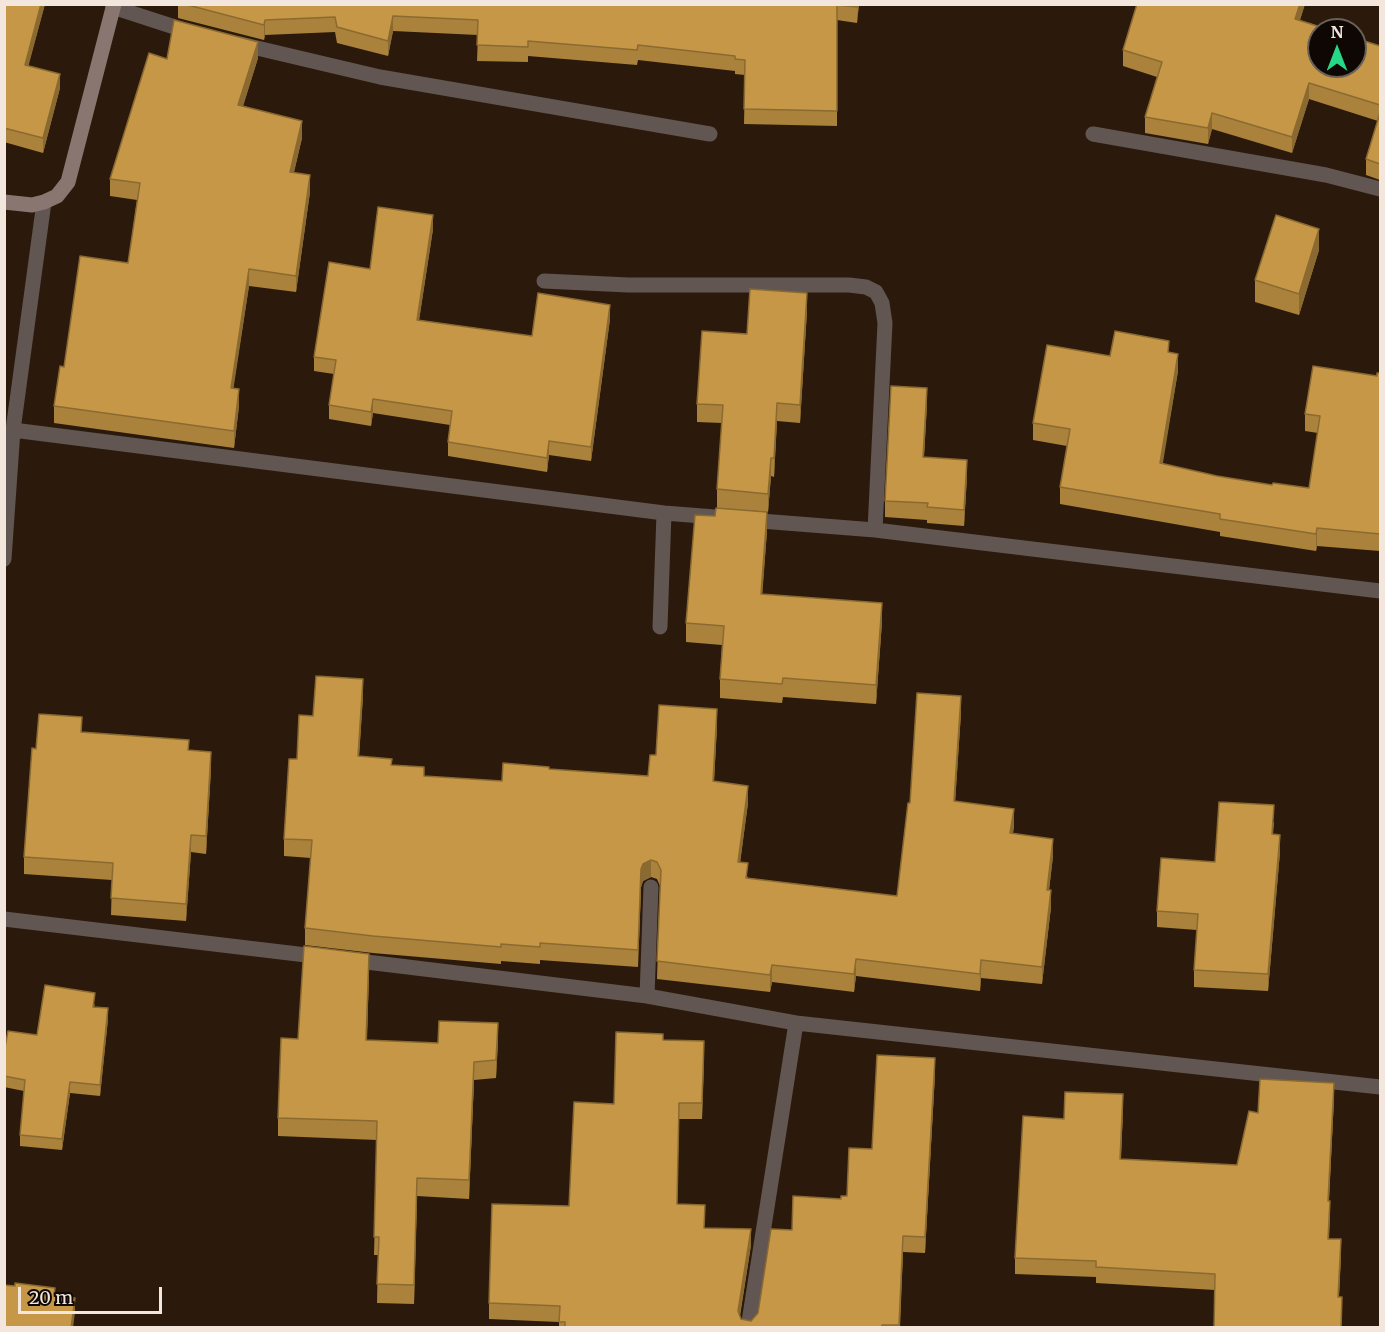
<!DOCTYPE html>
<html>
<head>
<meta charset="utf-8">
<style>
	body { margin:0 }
	#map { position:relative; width:1385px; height:1332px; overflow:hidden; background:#2b1a0b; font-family:Merriweather,serif }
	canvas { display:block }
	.frame { position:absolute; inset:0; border:6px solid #f2e6dd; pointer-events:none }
	.north { position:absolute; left:1307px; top:18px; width:60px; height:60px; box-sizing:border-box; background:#0e0703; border:2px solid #69605a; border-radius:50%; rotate:0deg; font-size:16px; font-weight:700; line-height:24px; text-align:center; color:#f2e6dd }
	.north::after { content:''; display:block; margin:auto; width:21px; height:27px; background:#26d886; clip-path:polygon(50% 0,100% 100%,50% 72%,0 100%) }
	.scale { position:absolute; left:18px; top:1287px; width:144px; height:27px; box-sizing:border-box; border:3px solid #f2e6dd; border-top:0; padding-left:8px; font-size:18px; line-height:21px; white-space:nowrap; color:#f2e6dd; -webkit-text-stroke:4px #0e0703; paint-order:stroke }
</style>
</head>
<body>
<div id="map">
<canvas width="1385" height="1332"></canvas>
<div class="frame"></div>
<div class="north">N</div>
<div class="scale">20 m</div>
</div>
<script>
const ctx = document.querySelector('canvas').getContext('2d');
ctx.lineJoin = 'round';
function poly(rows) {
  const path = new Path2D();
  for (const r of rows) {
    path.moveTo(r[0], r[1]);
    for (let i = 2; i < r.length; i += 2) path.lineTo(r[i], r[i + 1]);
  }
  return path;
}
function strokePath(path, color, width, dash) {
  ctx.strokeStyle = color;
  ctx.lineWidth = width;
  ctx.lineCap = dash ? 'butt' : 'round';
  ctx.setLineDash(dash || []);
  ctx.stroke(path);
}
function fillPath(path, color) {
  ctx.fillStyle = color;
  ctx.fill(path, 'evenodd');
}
const street = poly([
	[113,7,190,32],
	[240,44,380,77,710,134],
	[1093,134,1326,175,1380,189],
	[544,281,628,285,849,285,866,287,876,292,882,303,885,323,875,530],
	[13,430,664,513,715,517],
	[748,520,875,530,1380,591],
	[4,559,13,430,44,202],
	[660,627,664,513],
	[4,919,323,957],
	[350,960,647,996,796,1023,1380,1087],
	[647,996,651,887],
	[748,1328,796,1023]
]);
const secondary = poly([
	[4,202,32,205,44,202,57,196,68,182,114,4]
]);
const wall = poly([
	[4,4,45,4,28,66,60,88,43,153,4,142],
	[178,4,859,4,857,23,837,20,837,126,744,124,745,75,735,74,735,71,638,60,637,65,528,56,528,62,477,61,478,35,393,31,388,56,337,43,335,32,265,35,264,40,178,18],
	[1137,4,1305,4,1300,20,1380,46,1380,180,1366,175,1366,159,1378,121,1309,99,1292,153,1212,129,1208,144,1145,133,1145,117,1157,77,1123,66,1123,50],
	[258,58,243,106,302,138,294,172,310,192,296,292,249,286,233,388,239,406,234,448,54,423,54,406,64,367,128,263,137,200,110,196,110,179,167,59],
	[433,229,419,320,532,336,610,319,591,461,549,455,547,472,448,456,448,442,450,425,373,413,371,426,329,419,329,405,334,374,314,371,314,357,370,269],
	[1319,250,1299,315,1255,302,1255,280],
	[807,311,800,423,777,421,774,477,771,476,768,512,717,508,717,489,722,423,697,422,697,404,747,334],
	[1169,352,1178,371,1162,464,1217,476,1272,485,1309,488,1318,433,1305,431,1305,414,1377,376,1380,373,1380,551,1317,546,1316,551,1220,536,1220,532,1060,504,1060,487,1067,446,1033,440,1033,423,1110,356],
	[927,404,924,457,967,476,964,526,927,523,927,520,885,517,885,501],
	[767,531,762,594,882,622,876,704,783,697,782,703,720,698,720,679,722,645,686,642,686,623],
	[363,696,359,756,392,765,424,776,502,781,549,769,648,776,656,755,717,726,714,782,748,803,740,862,748,878,897,896,910,803,961,713,955,802,1014,826,1013,833,1053,856,1049,890,1051,907,1042,984,981,978,980,991,856,976,854,992,772,982,770,992,657,979,660,886,657,879,651,877,643,881,641,887,638,967,540,960,540,964,501,961,501,964,373,953,305,945,305,928,311,858,284,856,284,839,297,759,313,716],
	[82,733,189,750,211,769,206,854,191,852,186,921,111,915,112,880,24,874,24,857,36,749],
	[1274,822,1273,834,1280,852,1268,991,1194,987,1194,970,1197,930,1157,927,1157,911,1215,862],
	[369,973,367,1040,438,1043,498,1041,496,1078,474,1080,469,1199,417,1196,414,1304,377,1303,378,1255,374,1255,377,1140,278,1136,278,1118,298,1039],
	[95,1004,94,1007,108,1019,100,1096,70,1093,62,1150,20,1146,20,1135,24,1091,4,1087,4,1053],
	[663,1040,704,1057,702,1119,679,1119,677,1204,704,1228,751,1245,740,1316,741,1319,751,1321,758,1313,792,1230,841,1199,847,1196,872,1149,935,1074,925,1253,903,1252,900,1328,559,1328,559,1322,489,1319,489,1303,569,1206,614,1104],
	[1334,1098,1329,1201,1330,1217,1329,1239,1341,1255,1339,1297,1342,1313,1341,1328,1214,1328,1215,1290,1096,1283,1096,1277,1015,1274,1015,1258,1064,1119,1123,1110,1121,1159,1237,1165,1258,1113]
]);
const shadedWall = poly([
	[41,4,45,4,25,79,25,65],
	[858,4,859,4,857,23],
	[1300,4,1305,4,1295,35,1295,19],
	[393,16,393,31,388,56,388,41],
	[265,20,265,35,264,40,264,25],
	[258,42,258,58,238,122,238,105],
	[60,74,60,88,43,153,43,138],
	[1309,83,1309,99,1292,153,1292,137],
	[1212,113,1212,129,1208,144,1208,128],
	[302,121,302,138,290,189,290,172],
	[310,175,310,192,296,292,296,276],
	[433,215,433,229,417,334,417,320],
	[1319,229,1319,250,1299,315,1299,294],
	[249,269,249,286,231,405,231,388],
	[807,293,807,311,800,423,800,405],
	[610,305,610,319,591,461,591,447],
	[1178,354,1178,371,1160,481,1160,463],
	[927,388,927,404,923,473,923,457],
	[239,389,239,406,234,448,234,431],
	[373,399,373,413,371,426,371,412],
	[777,403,777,421,774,477,774,458],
	[549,441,549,455,547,472,547,458],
	[771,458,771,476,768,512,768,494],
	[967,460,967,476,964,526,964,510],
	[767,512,767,531,761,613,761,594],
	[1317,528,1317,546,1316,551,1316,534],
	[882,603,882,622,876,704,876,685],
	[363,679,363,696,358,773,358,756],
	[961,696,961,713,954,819,954,801],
	[717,709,717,726,713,799,713,781],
	[211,752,211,769,206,854,206,836],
	[748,786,748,803,738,879,738,862],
	[1014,809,1014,826,1010,850,1010,833],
	[191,835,191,852,186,921,186,904],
	[1280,835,1280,852,1268,991,1268,974],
	[1053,839,1053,856,1047,907,1047,890],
	[651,860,651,877,643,881,641,887,638,967,641,869,643,864],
	[1051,890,1051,907,1042,984,1042,967],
	[369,954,369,973,366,1059,366,1040],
	[856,959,856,976,854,992,854,974],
	[981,960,981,978,980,991,980,974],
	[772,965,772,982,770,992,770,975],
	[108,1008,108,1019,100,1096,100,1085],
	[498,1023,498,1041,496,1078,496,1060],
	[704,1041,704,1057,702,1119,702,1103],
	[935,1058,935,1074,925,1253,925,1237],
	[474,1062,474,1080,469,1199,469,1180],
	[70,1082,70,1093,62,1150,62,1139],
	[1334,1083,1334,1098,1328,1217,1328,1201],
	[1123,1094,1123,1110,1120,1175,1120,1159],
	[417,1178,417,1196,414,1304,414,1285],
	[751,1229,751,1245,738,1327,738,1311],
	[903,1236,903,1252,899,1328,899,1325],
	[1341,1239,1341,1255,1338,1313,1338,1297],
	[75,1298,75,1312,73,1328,71,1328]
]);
const building = poly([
	[4,4,41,4,25,65,60,74,43,138,4,128,4,4],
	[184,4,858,4,857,7,837,5,837,111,744,109,745,60,735,59,735,56,638,45,637,50,528,41,528,47,477,45,478,20,393,16,388,41,337,27,335,17,265,20,264,25,184,4],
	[1137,4,1300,4,1295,19,1330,30,1319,30,1319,66,1355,66,1355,38,1380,46,1380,105,1309,83,1292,137,1212,113,1208,128,1145,117,1162,62,1123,50,1137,4],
	[174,20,258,42,238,105,302,121,290,172,310,175,296,276,249,269,231,388,239,389,234,431,54,406,60,366,64,367,80,256,128,263,140,183,110,179,149,53,167,59,174,20],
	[1380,113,1380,164,1366,159,1380,113],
	[378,207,433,215,417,320,532,336,538,293,610,305,591,447,549,441,547,458,448,442,452,411,373,399,371,412,329,405,336,360,314,357,329,262,370,269,378,207],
	[1276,215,1319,229,1299,294,1255,280,1276,215],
	[750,289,807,293,800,405,777,403,774,458,771,458,768,494,717,489,723,405,697,404,702,331,747,334,750,289],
	[1115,331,1169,341,1168,352,1178,354,1160,463,1217,476,1272,485,1273,483,1309,488,1320,416,1305,414,1313,366,1377,376,1377,373,1380,373,1380,534,1317,528,1316,534,1220,519,1220,514,1060,487,1070,429,1033,423,1047,345,1110,356,1115,331],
	[891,386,927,388,923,457,967,460,964,510,927,507,928,503,885,501,891,386],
	[716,508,767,512,761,594,882,603,876,685,783,678,782,684,720,679,724,626,686,623,695,515,715,516,716,508],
	[316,676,363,679,358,756,392,759,391,765,424,767,424,776,502,781,503,763,549,767,549,769,648,776,650,755,656,755,659,705,717,709,713,781,748,786,738,862,748,863,746,878,897,896,908,803,910,803,917,693,961,696,954,801,1014,809,1010,833,1053,839,1047,890,1051,890,1042,967,981,960,980,974,856,959,854,974,772,965,770,975,657,961,661,870,657,862,651,860,643,864,641,869,638,950,540,943,540,947,501,944,501,947,373,936,305,928,312,840,284,839,289,759,297,759,299,715,313,716,316,676],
	[39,714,82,717,81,732,189,740,188,750,211,752,206,836,191,835,186,904,111,898,113,863,24,857,32,748,36,749,39,714],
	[1219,802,1274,805,1272,834,1280,835,1268,974,1194,970,1198,914,1157,911,1161,858,1215,862,1219,802],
	[304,946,369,954,366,1040,438,1043,439,1021,498,1023,496,1060,474,1062,469,1180,417,1178,414,1285,377,1284,379,1237,374,1237,377,1121,278,1118,281,1038,298,1039,304,946],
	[45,985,95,993,93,1007,108,1008,100,1085,70,1082,62,1139,20,1135,25,1080,4,1076,4,1053,8,1031,37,1035,45,985],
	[616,1032,663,1034,663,1040,704,1041,702,1103,679,1103,677,1204,705,1205,704,1228,751,1229,738,1311,741,1319,751,1321,758,1313,771,1229,792,1230,793,1196,841,1199,841,1196,847,1196,849,1148,872,1149,877,1055,935,1058,925,1237,903,1236,899,1325,882,1325,881,1328,565,1328,565,1322,559,1322,560,1306,489,1303,492,1204,569,1206,574,1102,614,1104,616,1032],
	[1260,1079,1334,1083,1328,1201,1330,1201,1328,1239,1341,1239,1338,1297,1342,1297,1341,1328,1214,1328,1215,1274,1096,1267,1096,1261,1015,1258,1023,1116,1064,1119,1065,1092,1123,1094,1120,1159,1237,1165,1249,1111,1258,1113,1260,1079],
	[15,1283,55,1288,54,1295,75,1298,71,1328,4,1328,4,1285,15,1286,15,1283]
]);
strokePath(street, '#625652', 15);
strokePath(secondary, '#897670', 15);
fillPath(wall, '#aa823c');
fillPath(shadedWall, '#8b6a31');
fillPath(building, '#c69746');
strokePath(building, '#8b6a31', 1.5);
</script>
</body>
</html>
